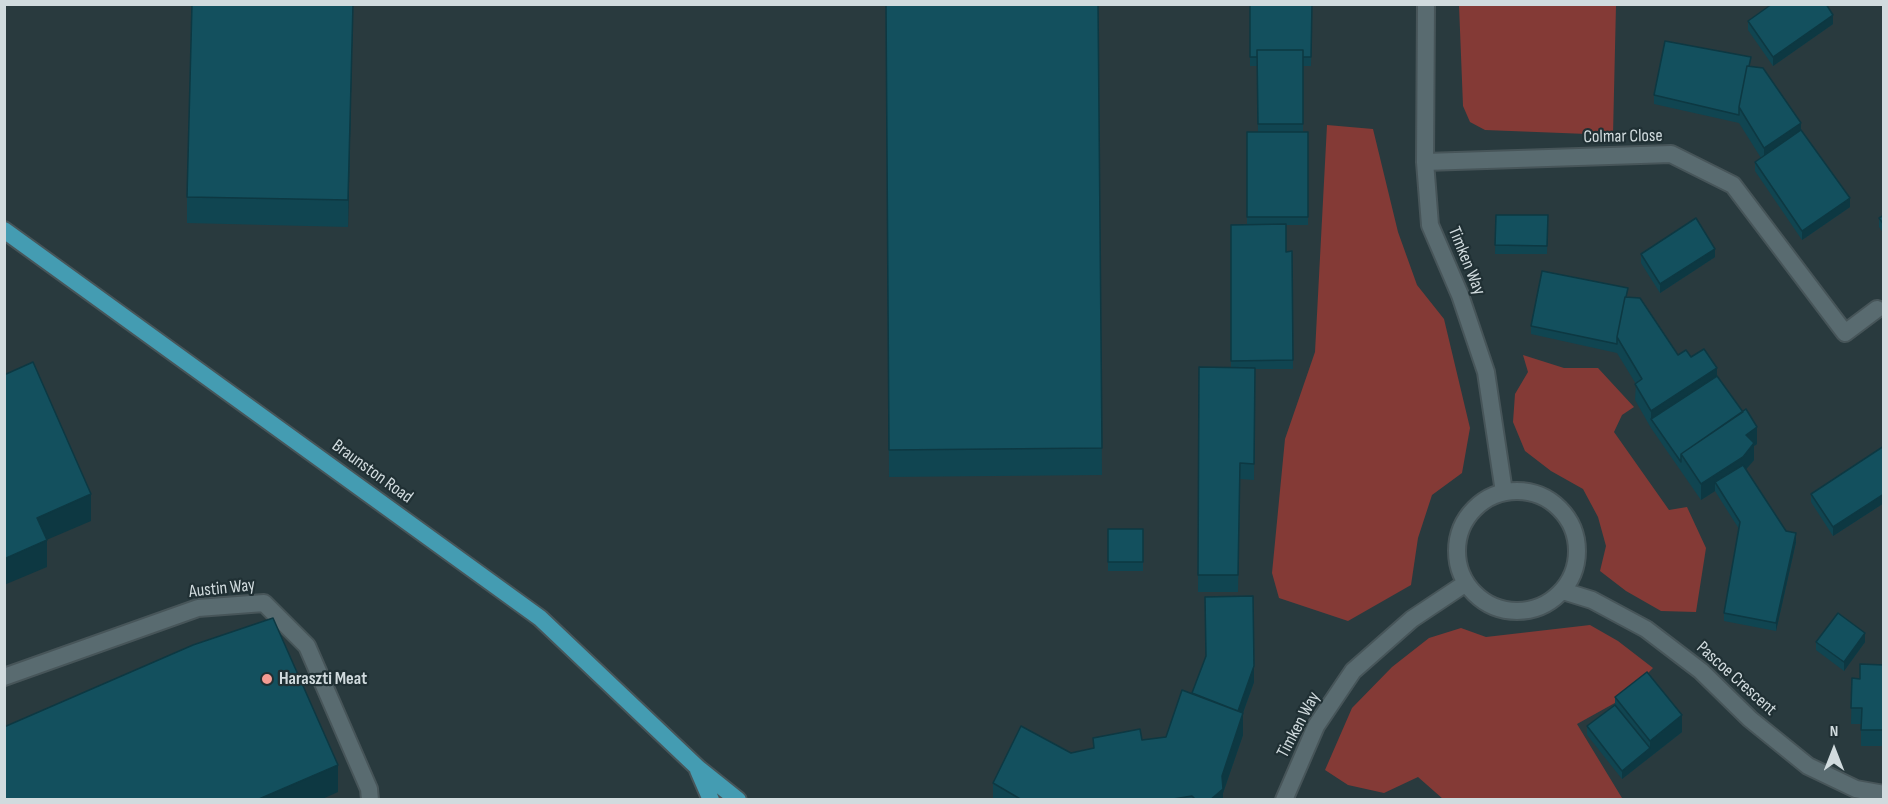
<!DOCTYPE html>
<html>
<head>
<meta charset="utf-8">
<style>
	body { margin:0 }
	#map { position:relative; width:1888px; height:804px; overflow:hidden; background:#293a3e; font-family:"Sofia Sans Condensed",sans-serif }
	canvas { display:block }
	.frame { position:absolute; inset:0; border:6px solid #d1dbde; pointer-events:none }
	.north { position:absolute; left:1804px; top:720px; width:60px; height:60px; -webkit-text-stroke:4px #203034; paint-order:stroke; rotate:0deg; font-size:16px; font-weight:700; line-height:24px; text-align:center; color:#d1dbde }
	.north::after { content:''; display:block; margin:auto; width:21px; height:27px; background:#d1dbde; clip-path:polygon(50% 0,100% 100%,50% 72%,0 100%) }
</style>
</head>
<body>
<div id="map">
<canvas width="1888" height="804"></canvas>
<div class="frame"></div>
<div class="north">N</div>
</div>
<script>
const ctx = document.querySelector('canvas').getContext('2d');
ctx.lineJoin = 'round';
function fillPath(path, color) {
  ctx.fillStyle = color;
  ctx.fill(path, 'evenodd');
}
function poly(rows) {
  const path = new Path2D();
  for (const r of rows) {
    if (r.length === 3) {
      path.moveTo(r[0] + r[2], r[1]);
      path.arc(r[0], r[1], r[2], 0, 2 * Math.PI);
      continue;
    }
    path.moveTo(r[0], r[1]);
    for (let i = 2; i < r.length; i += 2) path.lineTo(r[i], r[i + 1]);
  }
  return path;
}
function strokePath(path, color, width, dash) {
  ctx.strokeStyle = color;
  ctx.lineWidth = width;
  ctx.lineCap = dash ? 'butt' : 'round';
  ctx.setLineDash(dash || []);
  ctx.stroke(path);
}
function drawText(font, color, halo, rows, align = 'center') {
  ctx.font = font + ' "Sofia Sans Condensed",sans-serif';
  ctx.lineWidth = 4.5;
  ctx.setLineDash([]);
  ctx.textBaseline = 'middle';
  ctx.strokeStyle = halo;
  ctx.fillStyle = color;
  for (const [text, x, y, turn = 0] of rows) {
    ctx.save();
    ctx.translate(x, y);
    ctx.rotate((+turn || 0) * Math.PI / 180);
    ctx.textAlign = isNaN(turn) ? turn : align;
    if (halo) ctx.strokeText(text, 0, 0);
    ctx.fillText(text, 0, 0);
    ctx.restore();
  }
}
const green = poly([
	[1459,5,1616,5,1613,135,1485,130,1470,122,1463,106],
	[1327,125,1373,129,1398,232,1417,285,1444,319,1470,428,1462,473,1432,495,1418,538,1411,585,1348,621,1279,598,1272,573,1285,439,1315,352],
	[1523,355,1564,368,1598,368,1634,407,1622,415,1614,432,1669,510,1687,507,1706,548,1696,612,1661,611,1626,591,1600,571,1606,546,1598,517,1583,489,1551,471,1525,451,1513,422,1515,394,1528,372],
	[1590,625,1618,641,1653,668,1622,699,1577,724,1622,798,1619,799,1443,799,1418,777,1384,793,1348,785,1325,770,1352,708,1392,667,1429,638,1461,628,1486,637]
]);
const minor = poly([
	[1426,4,1425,162,1430,225,1460,295,1486,372,1504,492],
	[1425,162,1671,154,1733,185,1845,333,1877,309],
	[1517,551,60],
	[1563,591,1592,600,1646,629,1701,671,1750,719,1808,766,1856,789,1884,794],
	[4,677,198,608,264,603,307,646,369,789,370,800],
	[1284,800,1316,726,1353,671,1412,619,1466,583]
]);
const trunk = poly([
	[4,230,540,618,698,768,738,800],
	[698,770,711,800]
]);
const wall = poly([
	[353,4,348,227,187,223,187,197],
	[886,4,1098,4,1102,475,889,477],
	[1250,4,1312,4,1311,66,1303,66,1303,132,1308,132,1308,225,1286,225,1286,252,1292,251,1293,369,1255,369,1254,480,1240,479,1238,592,1198,592,1199,367,1231,368,1231,225,1247,225,1247,132,1258,132,1257,66,1250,66],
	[1748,21,1833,24,1773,66,1748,30],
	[1750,67,1801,130,1850,207,1802,240,1755,171,1755,162,1761,158,1739,123,1654,104,1654,95],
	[1496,215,1548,215,1547,254,1495,254],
	[1884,215,1884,234,1879,227,1879,218],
	[1641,254,1715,257,1660,293,1641,263],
	[1628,297,1678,355,1691,357,1717,376,1757,444,1754,446,1754,460,1746,469,1786,531,1796,542,1776,631,1724,621,1724,613,1739,529,1715,491,1701,500,1651,428,1635,400,1636,384,1617,353,1531,334,1531,326],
	[1884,446,1884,503,1833,536,1811,502,1811,494],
	[1108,529,1143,529,1143,571,1108,571],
	[1816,642,1865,642,1844,671,1816,650],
	[1884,665,1884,746,1861,746,1861,724,1851,724,1852,678,1860,679],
	[1254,682,1243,713,1243,735,1223,793,1223,800,993,800,993,783,1071,753,1093,749,1093,738,1142,740,1166,737,1192,693],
	[1615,697,1682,732,1622,779,1587,735,1587,726,1615,705]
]);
const shadedWall = poly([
	[353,4,348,227,348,200],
	[1833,15,1833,24,1773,66,1773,57],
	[1801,123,1801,139,1764,165,1764,148],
	[1850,198,1850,207,1802,240,1802,231],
	[1715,249,1715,257,1660,293,1660,284],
	[1717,368,1717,384,1651,419,1651,411],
	[1757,427,1757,444,1754,446,1754,460,1743,473,1715,482,1715,491,1701,500,1701,484,1746,435],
	[91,494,91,521,37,544,37,518],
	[1884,494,1884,503,1833,536,1833,527],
	[1796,533,1796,542,1776,631,1776,623],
	[47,540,47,567,4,585,4,559],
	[1865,633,1865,642,1844,671,1844,662],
	[1254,666,1254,682,1236,732,1236,715],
	[1243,713,1243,735,1223,793,1223,800,1210,800,1222,776],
	[1682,715,1682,732,1622,779,1622,771,1650,748,1650,741],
	[338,765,338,792,320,800,259,800,259,799]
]);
const building = poly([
	[192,4,353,4,348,200,187,197,192,4],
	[886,4,1098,4,1102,448,889,450,886,4],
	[1250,4,1312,4,1311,57,1303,57,1303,50,1257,50,1257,57,1250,57,1250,4],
	[1772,4,1826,4,1833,15,1773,57,1748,21,1772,4],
	[1665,41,1751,57,1749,66,1747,66,1739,107,1739,115,1654,95,1665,41],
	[1257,50,1303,50,1303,124,1258,124,1257,50],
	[1747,66,1763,68,1801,123,1764,148,1739,107,1747,66],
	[1801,130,1850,198,1802,231,1755,162,1801,130],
	[1247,132,1308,132,1308,217,1247,217,1247,132],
	[1496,215,1548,215,1547,246,1495,245,1496,215],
	[1884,215,1884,225,1879,218,1884,215],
	[1696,218,1715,249,1660,284,1641,254,1696,218],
	[1286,224,1286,252,1292,251,1293,360,1231,361,1231,225,1286,224],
	[1542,271,1628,288,1626,297,1625,297,1617,337,1617,344,1531,326,1542,271],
	[1625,297,1640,298,1678,355,1686,350,1691,357,1704,349,1717,368,1651,411,1635,384,1642,379,1617,337,1625,297],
	[33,362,91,494,37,518,47,540,4,559,4,375,33,362],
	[1199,367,1255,368,1254,464,1240,463,1238,575,1198,575,1199,367],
	[1717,376,1743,412,1681,454,1681,462,1651,419,1717,376],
	[1746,409,1757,427,1746,435,1754,443,1743,457,1701,484,1681,454,1746,409],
	[1884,446,1884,494,1833,527,1811,494,1884,446],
	[1743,465,1786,531,1796,533,1776,623,1724,613,1740,522,1715,482,1743,465],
	[1108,529,1143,529,1143,562,1108,562,1108,529],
	[1253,596,1254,666,1238,711,1192,693,1206,656,1205,597,1253,596],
	[1838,613,1865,633,1844,662,1816,642,1838,613],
	[273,618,338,765,259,799,260,800,4,800,4,727,193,645,273,618],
	[1860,664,1884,665,1884,730,1861,730,1862,708,1851,708,1852,678,1860,679,1860,664],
	[1647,672,1682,715,1650,741,1615,697,1647,672],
	[1182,690,1243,713,1222,776,1223,789,1210,800,1195,799,1192,796,1167,800,1022,800,993,783,1021,726,1071,753,1094,748,1093,738,1140,729,1142,740,1166,737,1182,690],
	[1615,705,1650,748,1622,771,1587,726,1615,705]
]);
const markers = [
	[267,679,6,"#f59c93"]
];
const streetNames = [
	["Colmar Close",1623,137,-1],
	["Timken Way",1466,261,68],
	["Braunston Road",372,472,36],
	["Austin Way",222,589,-6],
	["Pascoe Crescent",1736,679,42],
	["Timken Way",1299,725,-62]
];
const poiNames = [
	["Haraszti Meat",279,679]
];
fillPath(green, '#843a36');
strokePath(minor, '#475559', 20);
strokePath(trunk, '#475559', 20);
strokePath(minor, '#596b70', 16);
strokePath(trunk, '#449cb2', 16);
fillPath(wall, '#104551');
fillPath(shadedWall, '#0d3842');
fillPath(building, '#13505e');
strokePath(building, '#0d3842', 1.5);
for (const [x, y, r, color] of markers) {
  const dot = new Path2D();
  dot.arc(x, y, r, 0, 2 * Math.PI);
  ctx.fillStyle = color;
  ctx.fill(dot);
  strokePath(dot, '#203034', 2);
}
drawText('18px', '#d1dbde', '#203034', streetNames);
drawText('bold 18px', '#d1dbde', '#203034', poiNames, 'left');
</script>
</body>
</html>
